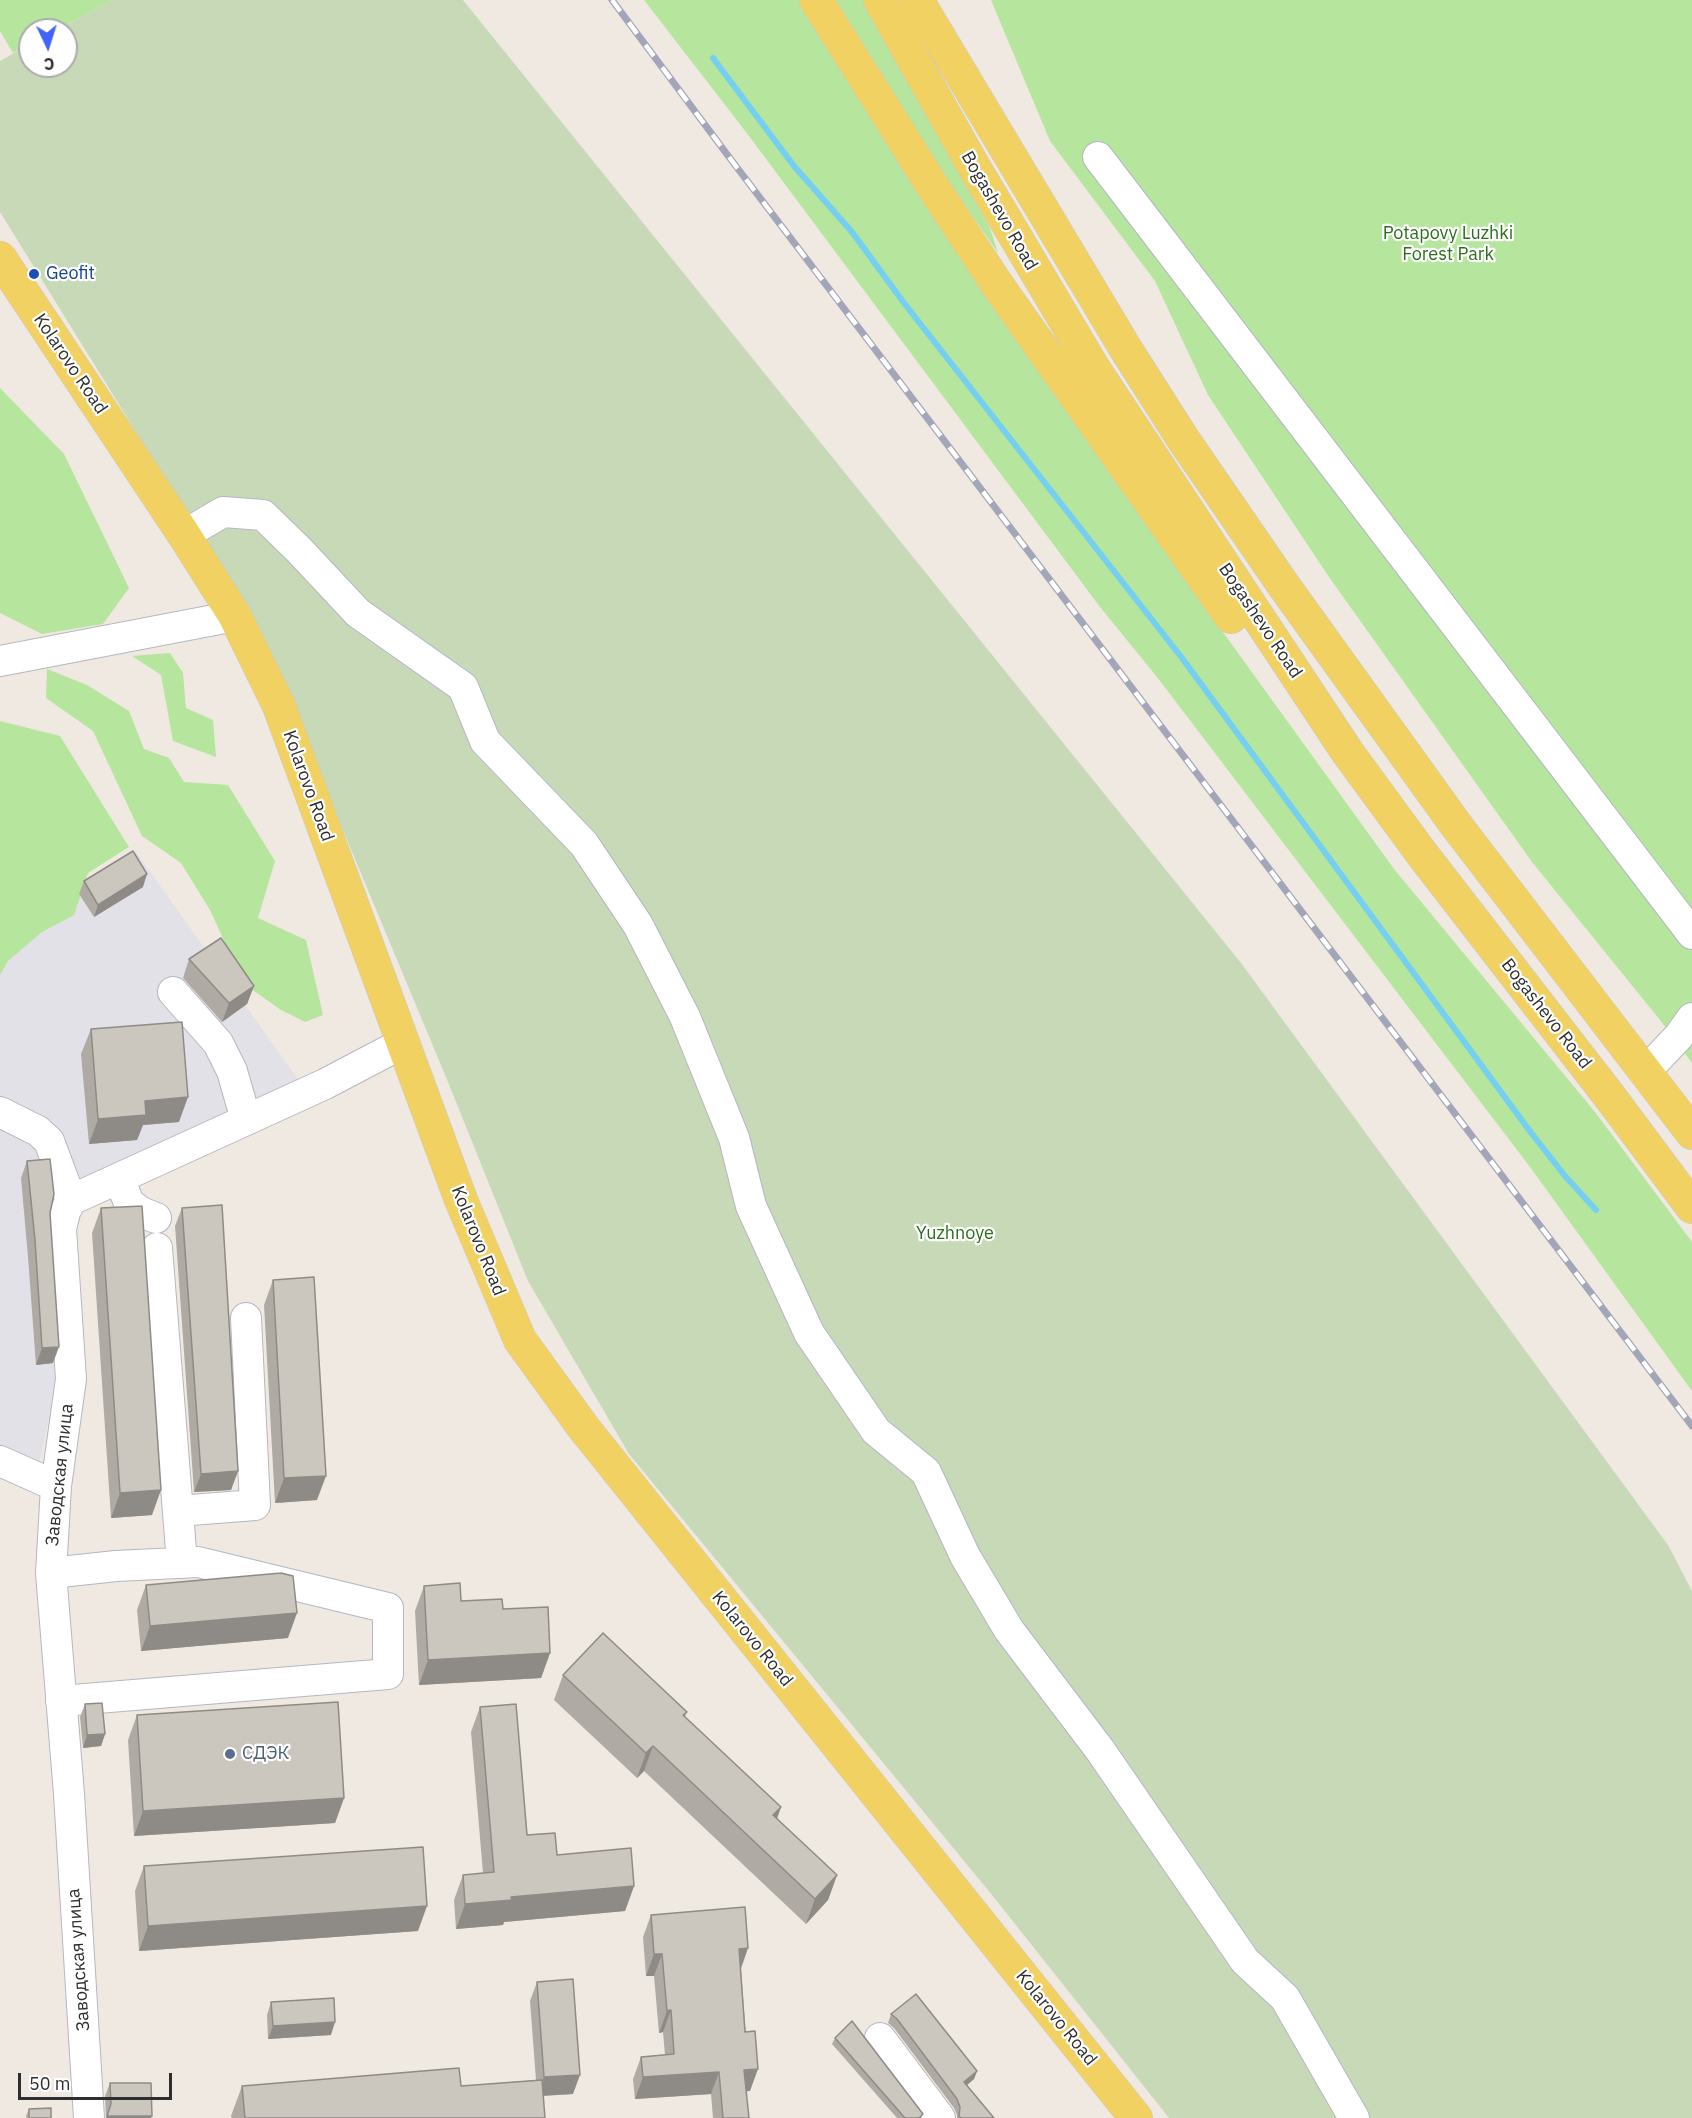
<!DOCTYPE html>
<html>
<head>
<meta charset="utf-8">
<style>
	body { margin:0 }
	#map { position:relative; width:1692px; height:2118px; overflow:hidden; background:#efe9e1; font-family:"IBM Plex Sans",sans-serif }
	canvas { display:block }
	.north { position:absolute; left:18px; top:18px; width:60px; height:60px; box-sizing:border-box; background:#fff; border:2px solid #ababab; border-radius:50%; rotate:176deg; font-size:16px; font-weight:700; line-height:24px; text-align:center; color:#2e2e2e }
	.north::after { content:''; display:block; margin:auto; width:21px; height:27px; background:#4264fb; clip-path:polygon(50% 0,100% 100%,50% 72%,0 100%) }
	.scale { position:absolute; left:18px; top:2073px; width:154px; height:27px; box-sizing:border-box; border:3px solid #2e2e2e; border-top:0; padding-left:8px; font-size:18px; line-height:21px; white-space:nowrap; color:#2e2e2e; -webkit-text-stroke:4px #fff; paint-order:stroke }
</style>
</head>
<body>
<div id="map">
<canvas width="1692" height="2118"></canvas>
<div class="north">С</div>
<div class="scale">50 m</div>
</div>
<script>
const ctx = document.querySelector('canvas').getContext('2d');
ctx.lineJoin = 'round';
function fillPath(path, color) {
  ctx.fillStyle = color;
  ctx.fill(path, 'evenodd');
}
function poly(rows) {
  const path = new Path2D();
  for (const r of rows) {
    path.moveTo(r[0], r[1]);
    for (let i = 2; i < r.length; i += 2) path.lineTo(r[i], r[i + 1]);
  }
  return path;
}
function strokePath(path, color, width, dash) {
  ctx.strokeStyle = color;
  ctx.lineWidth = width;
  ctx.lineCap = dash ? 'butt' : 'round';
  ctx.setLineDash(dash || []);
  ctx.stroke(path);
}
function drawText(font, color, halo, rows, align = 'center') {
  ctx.font = font + ' "IBM Plex Sans",sans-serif';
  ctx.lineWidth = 4.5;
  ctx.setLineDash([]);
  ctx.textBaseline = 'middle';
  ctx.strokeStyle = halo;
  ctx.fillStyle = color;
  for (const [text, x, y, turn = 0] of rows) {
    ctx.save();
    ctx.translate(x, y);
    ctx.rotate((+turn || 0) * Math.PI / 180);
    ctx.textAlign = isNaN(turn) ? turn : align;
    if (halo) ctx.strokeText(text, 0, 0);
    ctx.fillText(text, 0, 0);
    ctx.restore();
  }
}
const industrial = poly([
	[136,852,298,1079,94,1176,58,1200,57,1380,39,1464,0,1447,0,936,33,911]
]);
const green = poly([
	[0,0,113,0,57,30,30,30,30,44,13,53,0,31],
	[644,0,800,0,1220,628,1394,869,1595,1112,1692,1242,1692,1391,1530,1167,1157,677,1100,607,746,132],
	[836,0,863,0,990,228,998,253,946,178],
	[991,0,1692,0,1692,1063,1660,1020,1532,862,1329,577,1208,395,1155,281,1050,141],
	[0,388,64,454,129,588,103,624,42,634,0,613],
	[170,653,183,673,186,708,213,720,216,757,173,741,161,675,132,656],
	[47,669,87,685,129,711,144,749,169,758,184,782,228,785,275,861,258,918,306,940,323,1015,305,1022,281,1010,244,984,210,910,181,863,142,836,93,731,46,698],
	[0,721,60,736,129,847,88,873,74,915,42,932,8,961,0,975]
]);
const cemetery = poly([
	[113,0,463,0,1241,963,1668,1545,1692,1591,1692,2118,1169,2118,992,1895,629,1454,528,1281,448,1082,262,636,0,212,0,61,30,44,30,66,66,66,66,30,57,30]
]);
const stream = poly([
	[713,58,794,166,852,232,904,303,1182,658,1529,1130,1565,1176,1596,1210]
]);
const minor = poly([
	[1098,157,1692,934],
	[184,535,223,512,263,515,299,550,358,613,463,687,485,741,584,844,638,925,685,1017,734,1138,751,1206,809,1333,876,1431,926,1472,965,1556,1009,1630,1100,1750,1245,1961,1285,1998,1354,2118],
	[0,661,235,616],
	[173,992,218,1043,232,1071,246,1120],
	[1646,1071,1679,1036,1692,1018],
	[0,1112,38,1131,49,1141,71,1200],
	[119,1178,129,1203,141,1212,156,1218],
	[157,1248,182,1563],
	[0,1461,56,1486],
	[178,1511,255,1505,246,1318],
	[51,1573,116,1566,198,1562,388,1608,388,1674,61,1701],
	[880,2038,940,2118],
	[89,2118,69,1794,51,1573,56,1486,71,1379,61,1229,65,1212,71,1200,325,1084,403,1043]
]);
const major = poly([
	[816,0,933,187,996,283,1231,617],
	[880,0,974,167,1094,369,1348,753,1422,854,1610,1097,1692,1207],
	[917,0,1127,351,1183,439,1284,586,1456,825,1692,1133],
	[0,258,184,535,235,616,279,706,461,1200,520,1340,583,1427,1136,2118]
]);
const rail = poly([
	[612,0,726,153,1692,1426]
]);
const wall = poly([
	[84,881,143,887,94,917,79,894],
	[189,959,254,986,247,1004,222,1022,183,978],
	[91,1029,179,1122,143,1125,137,1140,89,1144,81,1054],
	[27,1161,50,1213,53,1363,36,1365,28,1257,21,1178],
	[101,1208,152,1515,111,1518,92,1233],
	[182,1208,238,1471,231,1490,194,1492,175,1226],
	[273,1280,317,1500,275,1503,264,1305],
	[146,1585,288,1638,141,1651,137,1610],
	[424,1586,461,1601,503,1609,550,1653,541,1678,419,1685,415,1611],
	[563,1675,687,1712,685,1717,781,1807,777,1819,837,1875,828,1900,806,1924,644,1771,637,1778,554,1700],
	[85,1704,105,1734,101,1746,83,1748,80,1717],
	[480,1707,527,1835,557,1855,634,1886,625,1911,504,1922,503,1925,456,1929,454,1900,463,1875,483,1873,471,1732],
	[137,1715,344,1798,335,1823,134,1836,128,1740],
	[144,1866,418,1931,139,1951,135,1891],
	[651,1915,748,1948,741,1969,750,2091,746,2091,749,2118,713,2118,711,2094,635,2099,633,2079,641,2057,665,2055,663,2032,659,2033,654,1976,646,1976,643,1937],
	[537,1982,573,2094,543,2096,545,2118,232,2118,231,2116,242,2086,461,2086,536,2080,530,2001],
	[271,2002,331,2035,268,2039,267,2015],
	[891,2014,977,2071,974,2079,967,2085,994,2118,957,2118,957,2115,954,2108,894,2028,888,2023],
	[835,2038,923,2114,921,2118,897,2118,832,2044],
	[110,2083,151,2118,106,2118,105,2096],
	[29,2109,51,2118,27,2118,26,2116]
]);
const shadedWall = poly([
	[147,874,143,887,94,917,98,905],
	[254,986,247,1004,222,1022,229,1003],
	[188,1097,179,1122,143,1125,137,1140,89,1144,98,1119,145,1101],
	[59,1347,53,1363,36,1365,42,1348],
	[238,1471,231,1490,194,1492,201,1474],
	[326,1476,317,1500,275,1503,284,1478],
	[161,1490,152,1515,111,1518,120,1493],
	[297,1613,288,1638,141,1651,150,1626],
	[550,1653,541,1678,419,1685,428,1660],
	[105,1734,101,1746,83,1748,87,1735],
	[653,1746,644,1771,637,1778,646,1753],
	[344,1798,335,1823,134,1836,143,1811],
	[781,1807,772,1832,773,1815],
	[837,1875,828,1900,806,1924,815,1899],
	[634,1886,625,1911,504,1922,503,1925,456,1929,465,1904,511,1897],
	[427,1906,418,1931,139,1951,148,1926],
	[748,1948,740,1970,739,1949],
	[654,1954,662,1954,654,1976,646,1976],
	[671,2010,663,2032,659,2033,667,2011],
	[335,2022,331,2035,268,2039,273,2026],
	[758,2069,750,2091,736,2092,744,2070],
	[977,2071,974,2079,961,2090,964,2082],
	[719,2072,711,2094,635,2099,643,2077],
	[580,2075,573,2094,537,2096,544,2077],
	[107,2116,152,2116,151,2118,106,2118]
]);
const building = poly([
	[133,851,147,874,98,905,84,881,133,851],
	[221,938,254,986,229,1003,189,959,221,938],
	[182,1022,188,1097,145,1101,146,1115,98,1119,91,1029,182,1022],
	[50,1159,54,1194,50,1213,59,1347,42,1348,35,1240,27,1161,50,1159],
	[222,1205,238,1471,201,1474,182,1208,222,1205],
	[142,1206,161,1490,120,1493,101,1208,142,1206],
	[314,1277,326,1476,284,1478,273,1280,314,1277],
	[281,1573,293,1576,297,1613,150,1626,146,1585,281,1573],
	[460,1583,461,1601,502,1599,503,1609,548,1607,550,1653,428,1660,424,1586,460,1583],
	[603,1633,687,1712,683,1715,781,1807,773,1815,837,1875,815,1899,653,1746,646,1753,563,1675,603,1633],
	[338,1702,344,1798,143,1811,137,1715,338,1702],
	[102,1703,105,1734,87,1735,85,1704,102,1703],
	[516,1704,527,1835,555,1833,557,1855,631,1848,634,1886,511,1897,512,1900,465,1904,463,1875,494,1872,480,1707,516,1704],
	[423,1847,427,1906,148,1926,144,1866,423,1847],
	[745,1907,748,1948,739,1949,745,2032,755,2031,758,2069,744,2070,749,2118,723,2118,719,2072,643,2077,641,2057,674,2054,671,2010,667,2011,662,1954,654,1954,651,1915,745,1907],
	[573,1979,580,2075,544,2077,537,1982,573,1979],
	[916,1994,977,2071,964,2082,994,2118,961,2118,959,2116,960,2107,957,2099,897,2019,891,2014,916,1994],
	[334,1998,335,2022,273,2026,271,2002,334,1998],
	[852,2021,923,2114,919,2118,905,2118,835,2038,852,2021],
	[459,2068,461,2086,542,2080,545,2118,245,2118,242,2086,459,2068],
	[110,2083,151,2083,152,2116,107,2116,111,2104,110,2083],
	[51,2108,51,2118,29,2118,29,2109,51,2108]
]);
const markers = [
	[34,274,6,"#1a4fb4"],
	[230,1754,6,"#5c6f8a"]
];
const streetNames = [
	["Bogashevo Road",999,211,60],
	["Kolarovo Road",70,364,56],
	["Bogashevo Road",1260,621,56],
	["Kolarovo Road",308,786,70],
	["Bogashevo Road",1546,1014,52],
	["Kolarovo Road",478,1241,68],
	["Заводская улица",60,1475,-84],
	["Kolarovo Road",752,1639,51],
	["Заводская улица",79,1960,-94],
	["Kolarovo Road",1056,2018,51]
];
const parkNames = [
	["Potapovy Luzhki",1448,234],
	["Forest Park",1448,255],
	["Yuzhnoye",955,1234]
];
const transitNames = [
	["Geofit",46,274]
];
const serviceNames = [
	["СДЭК",242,1754]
];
fillPath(industrial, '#e3e1e8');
fillPath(green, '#b6e59e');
fillPath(cemetery, '#c8d9b8');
strokePath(stream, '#75cff0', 6);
strokePath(minor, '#b4b7c1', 32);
strokePath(major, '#c9c9c9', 34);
strokePath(minor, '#fff', 30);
strokePath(major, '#f2d163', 33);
strokePath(rail, '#a3a6b8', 7);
strokePath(rail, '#fff', 4.5, [14]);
fillPath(wall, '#afaba4');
fillPath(shadedWall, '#8e8b86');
fillPath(building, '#cbc7bf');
strokePath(building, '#8e8b86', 1.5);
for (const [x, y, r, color] of markers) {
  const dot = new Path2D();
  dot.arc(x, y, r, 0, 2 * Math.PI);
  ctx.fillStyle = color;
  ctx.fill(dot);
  strokePath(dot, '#fff', 2);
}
drawText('18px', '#2e2e2e', '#fff', streetNames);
drawText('18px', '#2c6e1b', '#fff', parkNames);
drawText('18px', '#164399', '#fff', transitNames, 'left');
drawText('18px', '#4e5e75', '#fff', serviceNames, 'left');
</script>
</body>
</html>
